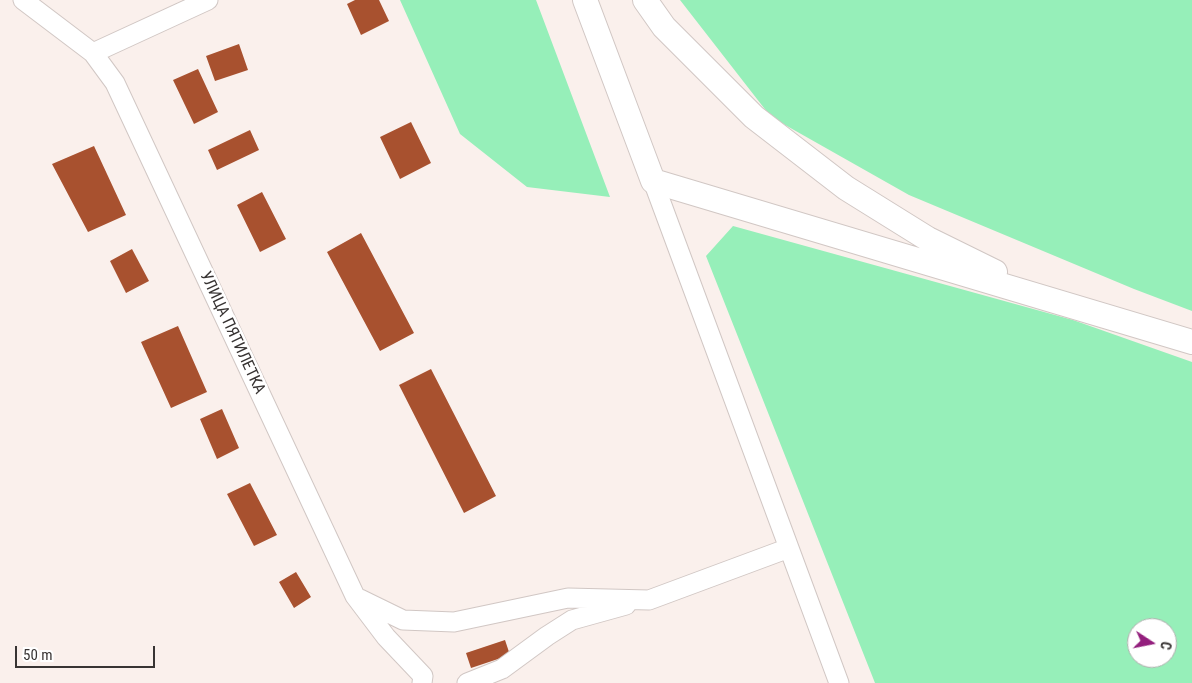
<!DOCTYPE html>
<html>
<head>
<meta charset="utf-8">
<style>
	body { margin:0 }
	#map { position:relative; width:1192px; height:683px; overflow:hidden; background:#faf0ec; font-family:"Roboto Condensed",sans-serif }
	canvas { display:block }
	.north { position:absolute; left:1127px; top:618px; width:50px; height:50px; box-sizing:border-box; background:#fff; border:1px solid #afaead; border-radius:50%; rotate:101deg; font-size:14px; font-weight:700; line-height:20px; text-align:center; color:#383433 }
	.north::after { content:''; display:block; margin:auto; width:18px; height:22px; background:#931f7d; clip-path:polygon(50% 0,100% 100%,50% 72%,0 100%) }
	.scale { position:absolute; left:15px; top:646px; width:140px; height:22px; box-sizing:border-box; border:2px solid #383433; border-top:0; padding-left:6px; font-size:15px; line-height:18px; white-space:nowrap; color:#383433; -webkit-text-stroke:4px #fff; paint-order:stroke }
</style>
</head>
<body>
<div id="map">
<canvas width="1192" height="683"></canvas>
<div class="north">С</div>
<div class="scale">50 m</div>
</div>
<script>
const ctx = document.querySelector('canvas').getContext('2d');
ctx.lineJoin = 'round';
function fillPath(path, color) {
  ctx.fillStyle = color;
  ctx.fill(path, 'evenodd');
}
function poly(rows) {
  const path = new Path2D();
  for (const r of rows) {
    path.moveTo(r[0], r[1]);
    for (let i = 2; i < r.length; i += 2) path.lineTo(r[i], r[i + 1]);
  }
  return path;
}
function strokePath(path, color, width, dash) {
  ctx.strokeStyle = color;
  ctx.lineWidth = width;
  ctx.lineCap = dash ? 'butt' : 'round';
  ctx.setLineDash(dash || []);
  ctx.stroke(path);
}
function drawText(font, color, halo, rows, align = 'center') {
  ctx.font = font + ' "Roboto Condensed",sans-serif';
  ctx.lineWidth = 5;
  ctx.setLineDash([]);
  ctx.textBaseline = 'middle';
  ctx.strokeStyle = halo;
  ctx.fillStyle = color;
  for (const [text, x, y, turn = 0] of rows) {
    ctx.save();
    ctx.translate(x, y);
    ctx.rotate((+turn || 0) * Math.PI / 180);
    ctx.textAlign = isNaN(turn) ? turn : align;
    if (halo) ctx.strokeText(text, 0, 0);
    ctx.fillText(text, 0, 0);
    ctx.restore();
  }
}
const green = poly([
	[400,0,536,0,610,197,527,187,460,134],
	[680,0,1192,0,1192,311,1134,289,909,195,771,117],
	[733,226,1073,320,1192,362,1192,683,875,683,706,256],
	[1137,628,1167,628,1167,658,1137,658]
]);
const building = poly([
	[355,0,379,0,389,21,361,35,347,4],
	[239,44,248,70,215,81,206,56],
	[198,69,218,112,194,124,173,80],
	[411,122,431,163,400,179,380,137],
	[250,130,259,150,217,170,208,150],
	[94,146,126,215,88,232,52,164],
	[262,192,286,239,260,252,237,205],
	[361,233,414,333,380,351,327,252],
	[132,249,149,281,126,293,110,261],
	[178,326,207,392,171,408,141,342],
	[431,369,496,496,464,513,399,385],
	[222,409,239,448,217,459,200,419],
	[250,483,277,535,254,546,227,494],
	[296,572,311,597,294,608,279,582],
	[505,640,510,655,471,668,466,653]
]);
const minor = poly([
	[23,0,93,53,115,83,355,596,386,637,423,676,422,683],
	[93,53,208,0],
	[653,181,839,683],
	[360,599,403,620,454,622,568,598,649,600,789,548],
	[467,683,502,669,547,636,572,620,626,605]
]);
const tertiary = poly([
	[585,0,653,181,1192,342],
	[645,0,664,27,754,117,846,188,928,239,995,272]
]);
const streetNames = [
	["УЛИЦА ПЯТИЛЕТКА",232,333,65]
];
fillPath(green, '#96efb9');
fillPath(building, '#a8512f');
strokePath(minor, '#d1c7c4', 21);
strokePath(tertiary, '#d1c7c4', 26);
strokePath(minor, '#fff', 19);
strokePath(tertiary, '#fff', 24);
drawText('16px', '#383433', '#fff', streetNames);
</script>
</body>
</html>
